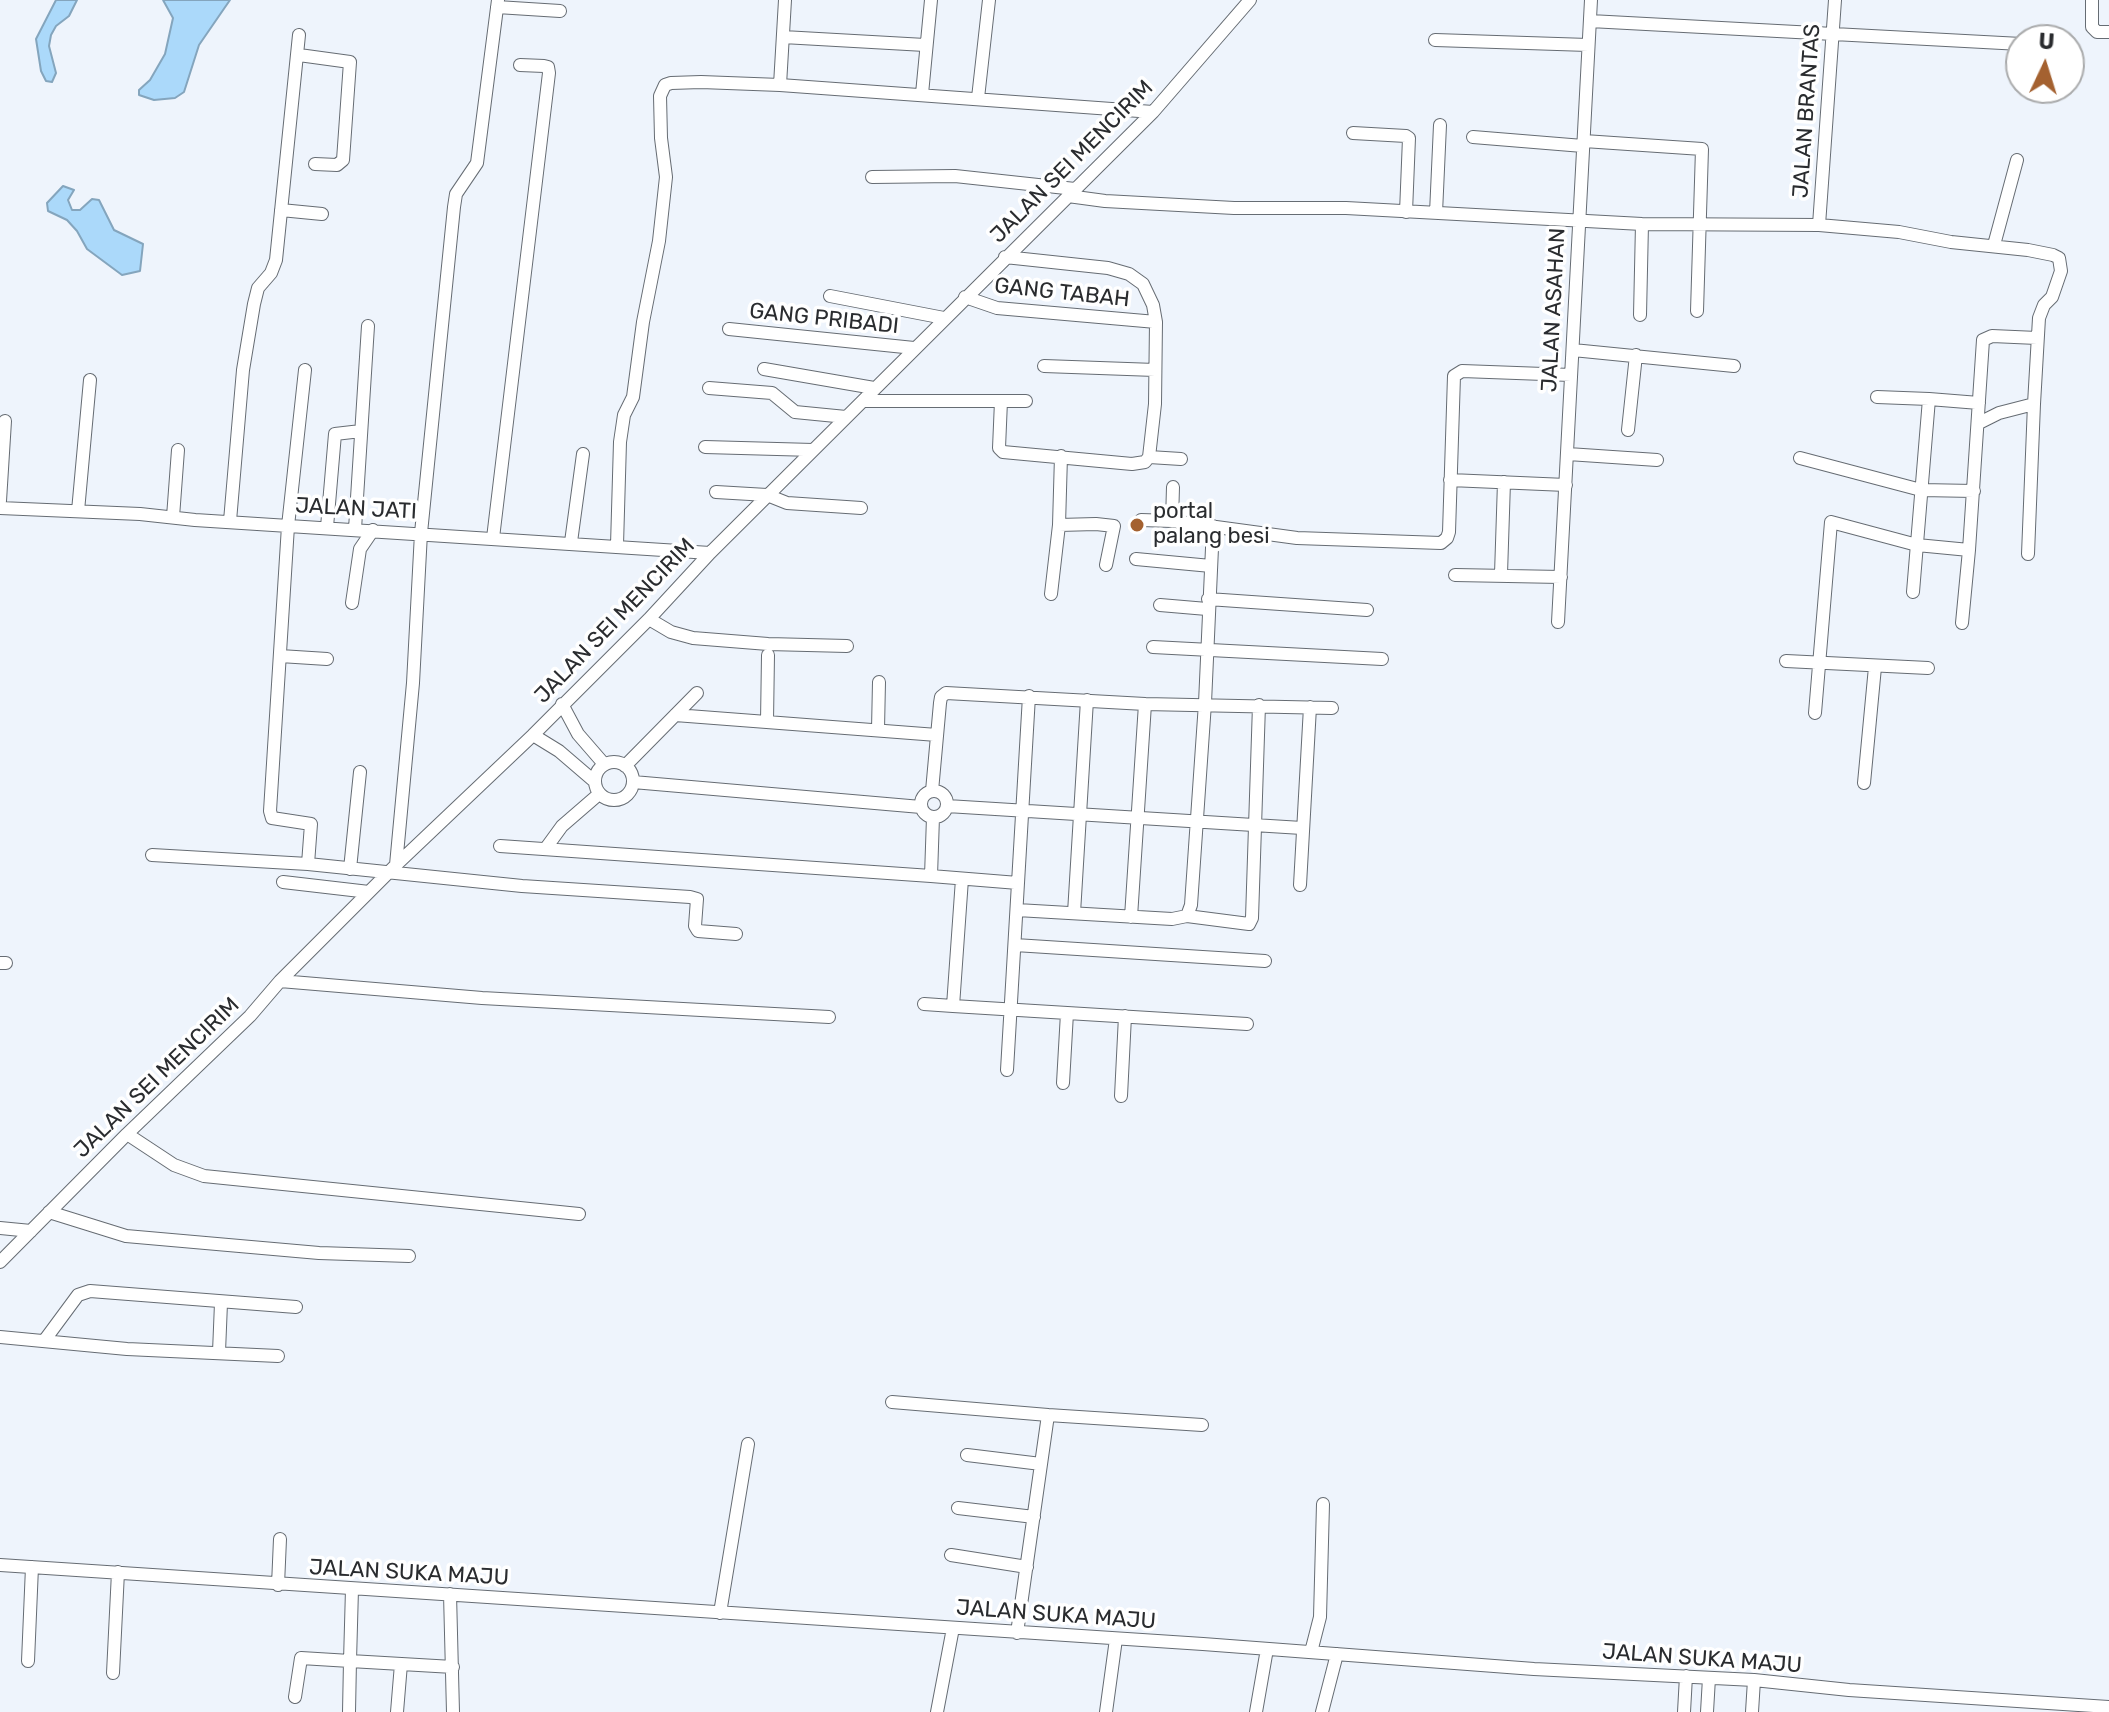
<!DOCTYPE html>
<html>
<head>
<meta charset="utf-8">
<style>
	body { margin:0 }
	#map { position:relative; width:2109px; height:1712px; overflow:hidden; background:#eef4fc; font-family:Rubik,sans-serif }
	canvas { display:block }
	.north { position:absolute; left:2005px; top:24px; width:80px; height:80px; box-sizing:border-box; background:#fff; border:2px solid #aaabac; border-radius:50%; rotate:4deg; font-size:22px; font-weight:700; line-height:32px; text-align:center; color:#2a2c2f }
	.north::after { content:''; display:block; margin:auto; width:28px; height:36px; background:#a46130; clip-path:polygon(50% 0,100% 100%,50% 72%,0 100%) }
</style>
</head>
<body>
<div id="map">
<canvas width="2109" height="1712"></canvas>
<div class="north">U</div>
</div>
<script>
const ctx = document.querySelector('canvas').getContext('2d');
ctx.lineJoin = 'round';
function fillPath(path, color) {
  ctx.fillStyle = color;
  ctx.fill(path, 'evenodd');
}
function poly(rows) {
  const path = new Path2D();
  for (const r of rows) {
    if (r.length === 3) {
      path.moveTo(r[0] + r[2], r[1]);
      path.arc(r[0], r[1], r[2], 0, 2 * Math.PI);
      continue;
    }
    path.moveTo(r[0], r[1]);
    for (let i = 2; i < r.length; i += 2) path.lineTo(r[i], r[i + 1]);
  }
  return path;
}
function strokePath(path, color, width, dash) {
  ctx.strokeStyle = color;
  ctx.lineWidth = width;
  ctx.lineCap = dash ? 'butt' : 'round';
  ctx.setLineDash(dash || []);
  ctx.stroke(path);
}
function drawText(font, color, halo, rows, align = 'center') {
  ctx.font = font + ' Rubik,sans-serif';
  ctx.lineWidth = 7;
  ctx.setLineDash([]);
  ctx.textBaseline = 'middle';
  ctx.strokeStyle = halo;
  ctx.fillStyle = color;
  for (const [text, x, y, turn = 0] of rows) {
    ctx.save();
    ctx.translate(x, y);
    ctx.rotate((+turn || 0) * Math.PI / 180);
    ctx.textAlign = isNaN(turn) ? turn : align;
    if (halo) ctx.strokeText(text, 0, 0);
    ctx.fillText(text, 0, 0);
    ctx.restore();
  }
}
const water = poly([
	[56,0,77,0,69,16,56,26,51,35,49,46,56,73,52,82,46,81,41,71,36,39,56,0],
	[163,0,230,0,199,45,184,92,175,98,154,100,139,95,139,90,150,80,165,54,173,18,163,0],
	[63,186,74,190,68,200,72,210,80,210,92,199,99,200,114,230,143,244,140,271,122,275,87,249,77,231,67,220,48,211,47,203,63,186]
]);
const minor = poly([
	[2092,0,2092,27,2097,32,2109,32],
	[497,7,560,11],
	[1590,21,2021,44],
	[783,37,925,45],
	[1435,40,1588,45],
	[299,55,350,62,343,160,337,165,315,164],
	[780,85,785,0],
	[922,94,931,0],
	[978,98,989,0],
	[1353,133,1406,136,1409,138,1406,212],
	[1473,137,1583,146],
	[1584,141,1702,149,1697,311],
	[872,177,955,176,1075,189],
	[1068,196,1105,201,1234,208,1346,208,1642,224,1819,225,1899,232,1951,242,2028,250,2053,255,2059,258,2061,271,2052,297,2044,305,2039,318,2034,404,1999,413,1979,423],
	[281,210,322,214],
	[1436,213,1440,125],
	[1819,225,1835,0],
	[1994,245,2017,160],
	[1005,257,1108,268,1129,274,1143,284,1153,305,1156,322,1155,404,1149,457],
	[830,296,944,318],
	[965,297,997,308,1156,322],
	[1640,315,1642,224],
	[729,329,914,348],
	[1573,350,1734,366],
	[1044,366,1155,370],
	[764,369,874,388],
	[305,370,288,526,270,811,272,818,311,824,308,864],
	[709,388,772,393,795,412,846,417],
	[1877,397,1929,399],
	[863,401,1026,401],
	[1001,401,999,448,1003,452,1132,464,1145,462,1149,457,1181,459],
	[1628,430,1636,355],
	[705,447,813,450],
	[1568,454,1657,460],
	[1800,458,1921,490,1974,491],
	[1450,480,1566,485],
	[716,492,767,495,787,503,861,508],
	[0,501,5,421],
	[0,508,140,514,195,520,710,553],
	[78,511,90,380],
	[173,517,178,450],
	[1141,520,1172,521,1297,538,1441,543,1447,538,1449,532,1454,376,1462,371,1571,375],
	[230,521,243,370,254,304,258,288,271,273,276,260,299,35],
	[1172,521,1173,487],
	[1059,525,1096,524,1114,526,1106,565],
	[327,527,335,434,361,431],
	[355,529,368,326],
	[493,538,549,73,548,67,544,66,520,65],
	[571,542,583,454],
	[617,545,620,442,624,415,633,397,643,322,659,241,666,177,661,138,660,96,665,85,671,83,701,82,780,85,1153,112],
	[2028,554,2034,404],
	[1136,559,1211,566],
	[1501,574,1504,482],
	[1455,575,1561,577],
	[1913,592,1929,399,1979,403],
	[1051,594,1059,525,1061,456],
	[1208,599,1367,610],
	[352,603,360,549,373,530],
	[1160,605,1207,609],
	[649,619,671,632,693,638,768,644,847,646],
	[1558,622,1591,0],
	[1962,623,1969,550],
	[1153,647,1382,659],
	[280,656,327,659],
	[1786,661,1928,668],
	[562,704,578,734,604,764],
	[1815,713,1831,522,1917,545,1969,550,1983,340,1992,336,2037,338],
	[675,715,937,735],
	[767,721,768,655],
	[878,729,879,682],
	[533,735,559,751,594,781],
	[614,781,19],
	[625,766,697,693],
	[633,782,921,807],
	[1864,783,1875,667],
	[934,804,13],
	[932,791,940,703,941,697,946,693,1145,704,1332,708],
	[947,806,1302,828],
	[500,846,931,876,933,817],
	[546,848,562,826,599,794],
	[152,855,308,864,522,886,690,897,697,899,695,926,698,931,736,934],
	[396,865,413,683,421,533,454,207,456,194,477,163,498,0],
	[350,869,360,772],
	[931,876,1018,883],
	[962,879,953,1006,1247,1024],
	[283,882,369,892],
	[1300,885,1310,707],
	[1017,910,1172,919,1187,916,1249,924,1252,918,1259,705],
	[1074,913,1087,700],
	[1187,916,1191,905,1205,703,1213,526],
	[1131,917,1145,704],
	[1015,945,1265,961],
	[0,963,6,963],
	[280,981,482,998,829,1017],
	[924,1004,953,1006],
	[1007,1070,1029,696],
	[1063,1083,1067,1013],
	[1121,1096,1125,1016],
	[127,1134,174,1165,204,1176,579,1214],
	[49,1212,126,1236,319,1253,409,1256],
	[0,1228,31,1231],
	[0,1262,127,1134,250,1016,280,981,396,865,533,735,649,619,710,553,1153,112,1250,0],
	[0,1337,127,1349,278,1356],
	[44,1341,78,1295,90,1291,296,1307],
	[219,1352,221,1303],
	[892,1402,1048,1415,1017,1633],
	[1048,1415,1202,1425],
	[967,1455,1041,1464],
	[958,1508,1034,1517],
	[951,1555,1027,1567],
	[0,1565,1203,1644,1534,1669,1754,1680,1849,1690,2109,1707],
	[278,1585,280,1539],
	[450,1594,453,1712],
	[720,1613,748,1444],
	[1311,1652,1320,1617,1323,1504],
	[28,1661,32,1567],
	[113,1673,118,1572],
	[295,1697,301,1658,350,1661,352,1589],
	[349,1712,350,1661,453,1667],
	[397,1712,401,1664],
	[937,1712,953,1628],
	[1106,1712,1116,1639],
	[1256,1712,1267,1649],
	[1322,1712,1337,1654],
	[1684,1712,1686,1676],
	[1707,1712,1709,1678],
	[1752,1712,1754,1680]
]);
const markers = [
	[1137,525,8,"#a46130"]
];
const streetNames = [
	["JALAN BRANTAS",1807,111,-86],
	["JALAN SEI MENCIRIM",1072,162,-45],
	["GANG TABAH",1062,293,6],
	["JALAN ASAHAN",1554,310,-87],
	["GANG PRIBADI",824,319,6],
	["JALAN JATI",356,509,3],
	["JALAN SEI MENCIRIM",615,621,-46],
	["JALAN SEI MENCIRIM",157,1078,-44],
	["JALAN SUKA MAJU",409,1573,3],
	["JALAN SUKA MAJU",1056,1615,4],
	["JALAN SUKA MAJU",1702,1659,4]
];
const poiNames = [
	["portal",1153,512],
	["palang besi",1153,537]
];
fillPath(water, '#abd9fa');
strokePath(water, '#84a5bd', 2);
strokePath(minor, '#666c73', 14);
strokePath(minor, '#fff', 12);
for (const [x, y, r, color] of markers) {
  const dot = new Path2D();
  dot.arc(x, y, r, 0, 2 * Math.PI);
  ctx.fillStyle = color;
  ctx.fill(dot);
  strokePath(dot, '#fff', 3);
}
drawText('22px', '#2a2c2f', '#fff', streetNames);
drawText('22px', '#2a2c2f', '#fff', poiNames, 'left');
</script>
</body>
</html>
